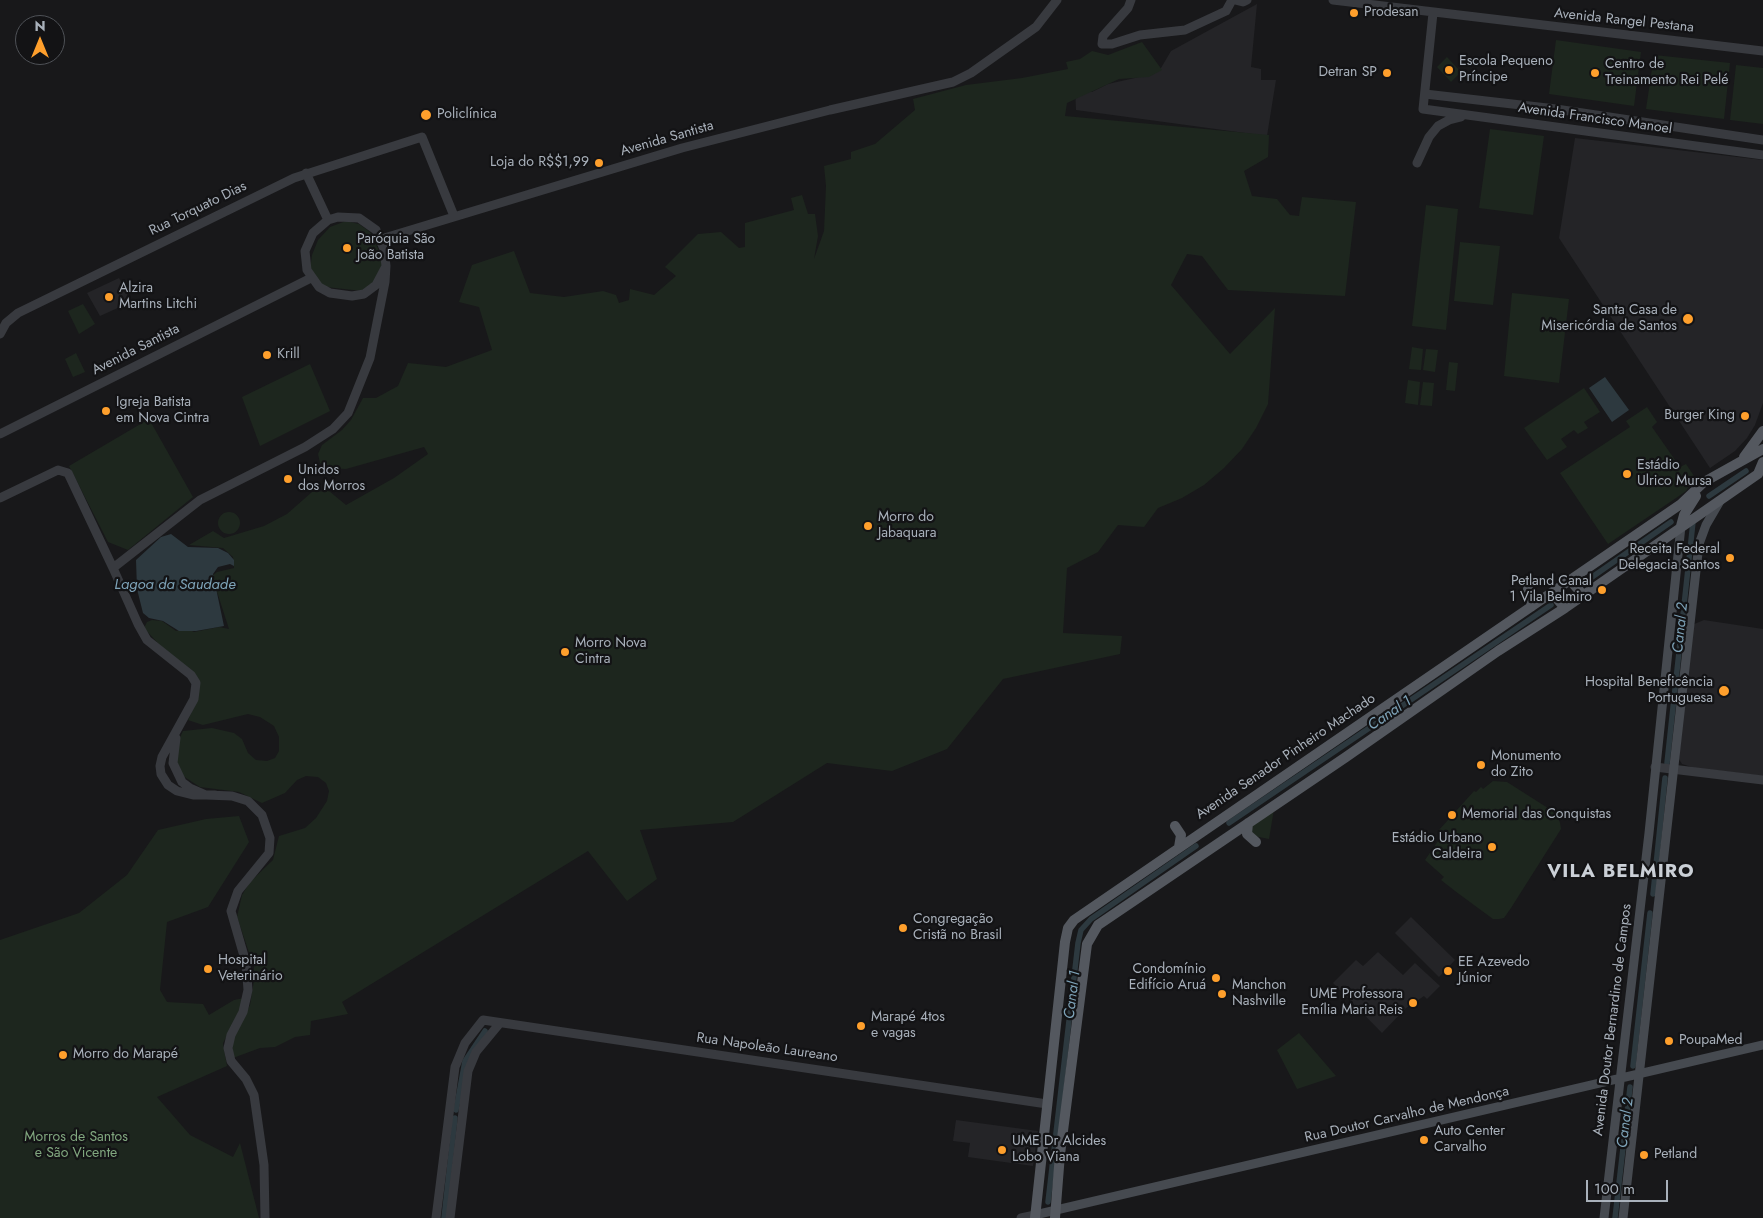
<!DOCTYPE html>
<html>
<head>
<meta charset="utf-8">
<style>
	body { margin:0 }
	#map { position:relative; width:1763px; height:1218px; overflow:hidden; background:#18181a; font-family:Jost,sans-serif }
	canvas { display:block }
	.north { position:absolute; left:15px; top:15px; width:50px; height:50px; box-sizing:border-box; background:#131315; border:1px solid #4f5257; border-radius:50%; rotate:0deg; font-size:14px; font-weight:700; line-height:20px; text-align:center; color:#a9b1bb }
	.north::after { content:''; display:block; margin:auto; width:18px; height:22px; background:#fe9f2c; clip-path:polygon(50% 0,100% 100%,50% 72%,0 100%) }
	.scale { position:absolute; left:1586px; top:1180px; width:82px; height:22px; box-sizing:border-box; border:2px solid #a9b1bb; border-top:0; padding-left:6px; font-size:15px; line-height:18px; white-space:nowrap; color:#a9b1bb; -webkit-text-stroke:4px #131315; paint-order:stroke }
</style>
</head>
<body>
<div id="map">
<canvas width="1763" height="1218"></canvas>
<div class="north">N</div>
<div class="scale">100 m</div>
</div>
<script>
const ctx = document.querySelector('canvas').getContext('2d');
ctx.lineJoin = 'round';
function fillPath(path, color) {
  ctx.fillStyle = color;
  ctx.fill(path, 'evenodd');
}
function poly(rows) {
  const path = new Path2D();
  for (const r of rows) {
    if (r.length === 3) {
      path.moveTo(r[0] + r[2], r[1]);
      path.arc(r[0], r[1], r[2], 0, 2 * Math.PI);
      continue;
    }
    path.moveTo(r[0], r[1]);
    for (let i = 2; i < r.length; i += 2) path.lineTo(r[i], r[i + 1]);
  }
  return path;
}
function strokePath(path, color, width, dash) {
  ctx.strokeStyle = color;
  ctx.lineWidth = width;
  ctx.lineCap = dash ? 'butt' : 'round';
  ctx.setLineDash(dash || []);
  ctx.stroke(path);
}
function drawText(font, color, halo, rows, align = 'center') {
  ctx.font = font + ' Jost,sans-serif';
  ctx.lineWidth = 4.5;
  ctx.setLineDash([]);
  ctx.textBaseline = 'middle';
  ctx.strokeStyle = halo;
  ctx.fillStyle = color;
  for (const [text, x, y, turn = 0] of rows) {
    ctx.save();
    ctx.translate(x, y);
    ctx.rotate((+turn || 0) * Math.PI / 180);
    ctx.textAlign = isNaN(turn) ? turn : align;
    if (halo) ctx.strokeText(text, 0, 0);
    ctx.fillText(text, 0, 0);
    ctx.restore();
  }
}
const built = poly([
	[1257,4,1251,67,1261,69,1261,80,1276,80,1267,136,1076,110,1075,87,1092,92,1108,84,1135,78,1161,68,1171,51],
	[1575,138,1763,160,1763,403,1755,425,1747,438,1735,451,1710,468,1559,238],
	[119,278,131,302,100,316,87,293],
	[1704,620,1763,629,1763,776,1695,768,1682,764,1679,759,1692,625],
	[1411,917,1455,960,1439,977,1395,933],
	[1378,952,1403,975,1415,963,1440,986,1427,999,1424,996,1406,1008,1382,1033,1333,983,1356,960,1363,966],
	[956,1120,1038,1131,1033,1166,968,1157,970,1143,953,1141]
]);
const green = poly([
	[1556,40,1641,52,1634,106,1549,94],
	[1142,42,1162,70,1149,77,1119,79,1067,103,1065,116,1269,135,1268,157,1244,171,1252,196,1277,199,1290,215,1299,216,1302,197,1356,202,1345,296,1228,290,1202,256,1187,254,1171,285,1230,354,1275,308,1268,404,1256,428,1242,449,1224,468,1204,485,1182,498,1158,508,1144,527,1118,525,1098,552,1067,568,1063,633,1122,636,1120,654,1003,679,947,749,892,771,827,763,733,822,640,830,657,879,627,901,588,851,342,1002,348,1014,311,1021,310,1035,295,1037,275,1047,260,1048,233,1058,232,1041,250,1005,254,980,254,967,237,917,242,895,250,882,273,860,279,836,305,828,316,818,327,801,329,791,326,783,318,777,306,776,297,780,285,793,262,803,239,792,200,787,183,776,173,752,183,731,212,728,234,733,242,739,248,753,256,760,267,761,275,758,279,751,279,737,274,726,260,717,248,714,203,725,188,720,196,703,198,687,144,628,147,622,152,620,162,621,176,631,188,629,194,632,219,627,229,629,212,576,217,572,234,568,233,557,223,548,189,545,213,531,224,538,264,526,287,514,312,492,329,491,346,505,394,478,428,454,424,447,346,469,329,468,320,463,318,454,322,445,342,430,351,420,363,398,376,398,398,386,408,363,446,367,492,350,479,307,459,302,472,265,514,251,530,293,564,297,603,291,616,295,619,303,629,300,630,289,654,295,676,276,665,267,698,234,721,232,739,248,745,247,745,223,794,210,791,198,802,195,808,214,815,214,818,236,814,259,824,231,826,186,824,166,851,159,851,152,875,144,915,110,913,99,966,85,1022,78,1068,69,1066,62,1080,59,1092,51,1108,55],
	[1654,55,1730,63,1724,119,1646,109],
	[1447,57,1461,72,1451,82,1437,67],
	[1736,65,1763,68,1763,124,1730,120],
	[1490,129,1544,136,1533,215,1479,208],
	[1426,205,1458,209,1446,330,1412,326],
	[346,221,359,224,370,232,382,257,383,265,380,277,362,291,326,287,321,285,310,270,312,255,318,240,330,227],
	[1460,242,1500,246,1493,305,1454,301],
	[1512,293,1569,299,1559,383,1504,376],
	[83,304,95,324,79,334,68,311],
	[1412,347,1423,349,1421,370,1409,369],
	[1426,349,1438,350,1435,372,1423,370],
	[76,353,85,372,73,377,65,359],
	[1449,362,1458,363,1455,391,1446,390],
	[310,364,330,411,260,446,242,397],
	[1408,380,1420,382,1418,405,1405,403],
	[1423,382,1434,383,1432,406,1420,405],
	[1584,388,1600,412,1584,422,1588,428,1578,434,1574,430,1561,439,1567,447,1547,460,1524,428],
	[1647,407,1657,422,1652,427,1680,467,1686,464,1694,476,1686,491,1679,496,1608,544,1560,473,1630,427,1626,421],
	[149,419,193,497,128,550,108,542,69,466],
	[229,523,11],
	[1493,781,1507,782,1551,810,1558,817,1560,823,1561,829,1511,908,1504,918,1499,919,1493,919,1455,891,1441,880,1444,877,1425,860,1443,834,1439,830,1474,791,1476,792,1481,787,1483,789],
	[1274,809,1269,839,1254,836,1250,831,1252,824],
	[239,816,249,842,208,907,167,922,160,990,167,1002,203,1004,209,1015,234,1000,244,998,240,1012,223,1043,227,1066,157,1097,190,1135,233,1157,240,1143,259,1218,0,1218,0,940,79,913,127,875,158,830,206,819],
	[1299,1033,1336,1076,1297,1089,1277,1050]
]);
const water = poly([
	[1605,377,1629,410,1612,422,1589,388],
	[171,534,188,547,218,548,228,553,234,560,234,566,230,564,218,567,213,574,224,626,196,631,179,631,163,621,149,618,143,613,137,589,136,560,161,537]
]);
const canal = poly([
	[1709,496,1746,471],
	[1585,582,1671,522],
	[1667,763,1693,522],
	[1229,823,1551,605],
	[1653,894,1665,778],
	[1633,1066,1650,913],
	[456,1110,465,1061,485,1031],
	[1048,1202,1078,943,1081,930,1091,919,1196,846],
	[444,1218,455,1118],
	[1615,1218,1630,1087]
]);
const tertiary = poly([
	[1131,0,1128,8,1103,36,1102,44,1112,44,1140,35,1185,30,1226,11,1232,0],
	[1235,0,1243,2,1247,0],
	[1333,0,1763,51],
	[1433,13,1423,109,1763,155],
	[1425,94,1556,109,1763,140],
	[1417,163,1429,137,1438,126,1449,120,1461,117],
	[306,173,328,220],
	[381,239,682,148,830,110,953,82,971,73,1036,27,1057,0],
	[0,334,6,323,18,313,294,178,422,137,454,216],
	[0,434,311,278],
	[0,498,58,470,68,473,113,568],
	[176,738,173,763,182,782,190,788,206,795,232,796,248,801,262,815,270,838,269,853,238,891,231,911,246,963,248,990,243,1012,231,1035,228,1048,231,1061,246,1079,254,1095,264,1165,265,1218],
	[1655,767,1763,780],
	[215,795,193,795,177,791,168,785,161,774,160,766,162,757,194,699,196,683,191,675,147,640,138,624,113,568,200,500,305,447,333,429,348,413,370,358,385,282,386,266,384,249,376,230,359,218,338,217,328,220,313,233,305,251,307,270,319,287,330,293,352,296,364,294,376,285,385,268],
	[436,1218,455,1067,465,1043,483,1020,1047,1104],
	[450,1218,468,1071,476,1052,500,1023],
	[1021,1218,1035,1215]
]);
const secondary = poly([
	[1035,1215,1763,1045],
	[1604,1218,1649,833,1681,526],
	[1623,1218,1699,544,1706,525,1720,501]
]);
const primary = poly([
	[1744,457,1763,431],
	[1681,526,1684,515,1696,496],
	[1570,580,1583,595],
	[1528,589,1532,596,1531,607],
	[1552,593,1565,608],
	[1248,823,1247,834,1256,842],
	[1175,826,1181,835,1179,847],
	[1035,1218,1065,942,1068,928,1074,920,1681,504,1704,482,1763,449],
	[1055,1218,1060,1154,1087,944,1098,925,1346,757,1498,651,1565,608,1758,474,1763,462]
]);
const markers = [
	[1354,13,5,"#fe9f2c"],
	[1449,70,5,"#fe9f2c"],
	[1387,73,5,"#fe9f2c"],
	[1595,73,5,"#fe9f2c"],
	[426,115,6,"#fe9f2c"],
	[599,163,5,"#fe9f2c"],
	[347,248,5,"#fe9f2c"],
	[109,297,5,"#fe9f2c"],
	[1688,319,6,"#fe9f2c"],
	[267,355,5,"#fe9f2c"],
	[106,411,5,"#fe9f2c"],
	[1745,416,5,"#fe9f2c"],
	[1627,474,5,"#fe9f2c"],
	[288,479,5,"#fe9f2c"],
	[868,526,5,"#fe9f2c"],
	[1730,558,5,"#fe9f2c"],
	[1602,590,5,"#fe9f2c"],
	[565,652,5,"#fe9f2c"],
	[1724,691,6,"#fe9f2c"],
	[1481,765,5,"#fe9f2c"],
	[1452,815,5,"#fe9f2c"],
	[1492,847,5,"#fe9f2c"],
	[903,928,5,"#fe9f2c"],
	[208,969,5,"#fe9f2c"],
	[1448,971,5,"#fe9f2c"],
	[1216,978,5,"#fe9f2c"],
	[1222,994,5,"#fe9f2c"],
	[1413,1003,5,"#fe9f2c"],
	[861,1026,5,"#fe9f2c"],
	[1669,1041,5,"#fe9f2c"],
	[63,1055,5,"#fe9f2c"],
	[1424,1140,5,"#fe9f2c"],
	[1002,1150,5,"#fe9f2c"],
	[1644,1155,5,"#fe9f2c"]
];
const poiNames = [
	["Prodesan",1364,13],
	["Escola Pequeno",1459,62],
	["Príncipe",1459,78],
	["Centro de",1605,65],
	["Treinamento Rei Pelé",1605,81],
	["Detran SP",1377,73,"right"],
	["Policlínica",437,115],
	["Loja do R$$1,99",589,163,"right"],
	["Paróquia São",357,240],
	["João Batista",357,256],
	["Alzira",119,289],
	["Martins Litchi",119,305],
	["Santa Casa de",1677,311,"right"],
	["Misericórdia de Santos",1677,327,"right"],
	["Krill",277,355],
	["Igreja Batista",116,403],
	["em Nova Cintra",116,419],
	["Burger King",1735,416,"right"],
	["Estádio",1637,466],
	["Ulrico Mursa",1637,482],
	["Unidos",298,471],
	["dos Morros",298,487],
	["Morro do",878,518],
	["Jabaquara",878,534],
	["Receita Federal",1720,550,"right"],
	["Delegacia Santos",1720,566,"right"],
	["Petland Canal",1592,582,"right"],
	["1 Vila Belmiro",1592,598,"right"],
	["Morro Nova",575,644],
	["Cintra",575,660],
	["Hospital Beneficência",1713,683,"right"],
	["Portuguesa",1713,699,"right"],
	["Monumento",1491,757],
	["do Zito",1491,773],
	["Memorial das Conquistas",1462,815],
	["Estádio Urbano",1482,839,"right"],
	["Caldeira",1482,855,"right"],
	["Congregação",913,920],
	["Cristã no Brasil",913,936],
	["Hospital",218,961],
	["Veterinário",218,977],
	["EE Azevedo",1458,963],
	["Júnior",1458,979],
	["Condomínio",1206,970,"right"],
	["Edifício Aruá",1206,986,"right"],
	["Manchon",1232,986],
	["Nashville",1232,1002],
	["UME Professora",1403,995,"right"],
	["Emília Maria Reis",1403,1011,"right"],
	["Marapé 4tos",871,1018],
	["e vagas",871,1034],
	["PoupaMed",1679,1041],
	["Morro do Marapé",73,1055],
	["Auto Center",1434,1132],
	["Carvalho",1434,1148],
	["UME Dr Alcides",1012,1142],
	["Lobo Viana",1012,1158],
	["Petland",1654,1155]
];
const streetNames = [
	["Avenida Rangel Pestana",1624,21,6],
	["Avenida Francisco Manoel",1595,119,8],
	["Avenida Santista",667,139,-16],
	["Rua Torquato Dias",198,209,-26],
	["Avenida Santista",136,350,-27],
	["Avenida Senador Pinheiro Machado",1286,757,-34],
	["Avenida Doutor Bernardino de Campos",1613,1020,-83],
	["Rua Napoleão Laureano",767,1048,8],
	["Rua Doutor Carvalho de Mendonça",1407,1115,-13]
];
const parkNames = [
	["Morros de Santos",76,1138],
	["e São Vicente",76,1154]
];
const waterNames = [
	["Lagoa da Saudade",175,585],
	["Canal 2",1681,628,-84],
	["Canal 1",1390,714,-34],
	["Canal 1",1073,995,-83],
	["Canal 2",1626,1123,-83]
];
const districtNames = [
	["VILA BELMIRO",1621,872]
];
fillPath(built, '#242427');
fillPath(green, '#1d261e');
fillPath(water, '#2d393f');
strokePath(canal, '#2d393f', 5.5);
strokePath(tertiary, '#383a3f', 9);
strokePath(secondary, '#464a50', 9);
strokePath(primary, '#54585f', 10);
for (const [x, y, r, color] of markers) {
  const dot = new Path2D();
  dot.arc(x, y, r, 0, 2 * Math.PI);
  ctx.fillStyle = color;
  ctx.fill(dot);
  strokePath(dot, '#131315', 2);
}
drawText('14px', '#a9b1bb', '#131315', poiNames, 'left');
drawText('14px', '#a9b1bb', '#131315', streetNames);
drawText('14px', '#81a77f', '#131315', parkNames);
drawText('italic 15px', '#7ea3b8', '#131315', waterNames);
ctx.letterSpacing = '1px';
drawText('bold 19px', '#cacfd6', '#131315', districtNames);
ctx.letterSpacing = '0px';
</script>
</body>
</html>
